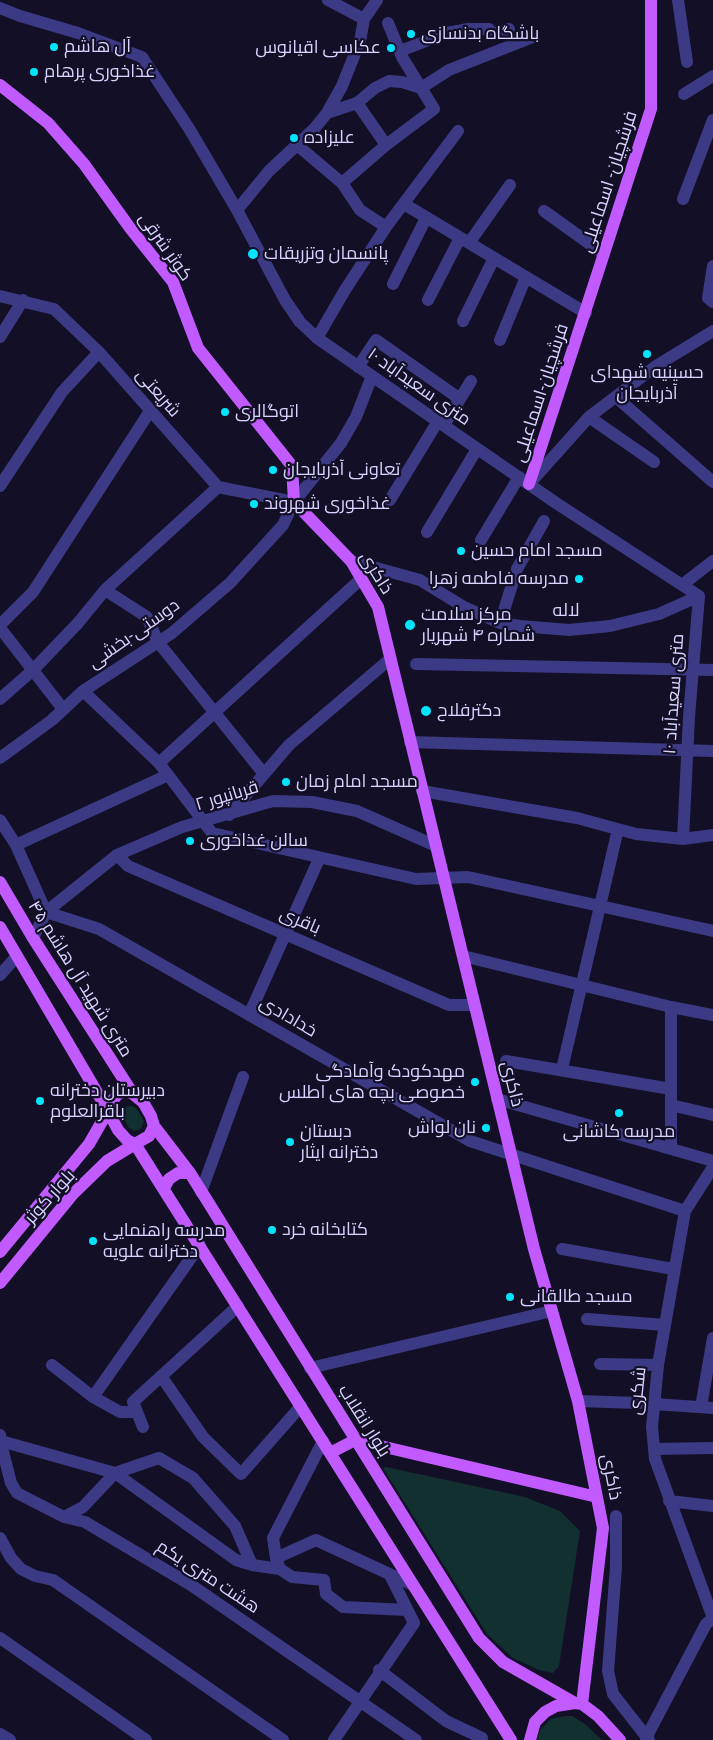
<!DOCTYPE html>
<html>
<head>
<meta charset="utf-8">
<style>
	body { margin:0 }
	canvas { display:block; background:#130f26 }
</style>
</head>
<body>
<canvas width="713" height="1740"></canvas>
<script>
const ctx = document.querySelector('canvas').getContext('2d');
ctx.lineJoin = 'round';
function fillPath(path, color) {
  ctx.fillStyle = color;
  ctx.fill(path, 'evenodd');
}
function poly(rows) {
  const path = new Path2D();
  for (const r of rows) {
    path.moveTo(r[0], r[1]);
    for (let i = 2; i < r.length; i += 2) path.lineTo(r[i], r[i + 1]);
  }
  return path;
}
function strokePath(path, color, width, dash) {
  ctx.strokeStyle = color;
  ctx.lineWidth = width;
  ctx.lineCap = dash ? 'butt' : 'round';
  ctx.setLineDash(dash || []);
  ctx.stroke(path);
}
function drawText(font, color, halo, rows, align = 'center') {
  ctx.font = font + ' "PT Sans Narrow",Cairo,sans-serif';
  ctx.lineWidth = 4.5;
  ctx.setLineDash([]);
  ctx.textBaseline = 'middle';
  ctx.strokeStyle = halo;
  ctx.fillStyle = color;
  for (const [text, x, y, turn = 0] of rows) {
    ctx.save();
    ctx.translate(x, y);
    ctx.rotate((+turn || 0) * Math.PI / 180);
    ctx.textAlign = isNaN(turn) ? turn : align;
    if (halo) ctx.strokeText(text, 0, 0);
    ctx.fillText(text, 0, 0);
    ctx.restore();
  }
}
const green = poly([
	[131,1106,136,1108,144,1121,141,1129,134,1131,129,1128,123,1117,126,1107],
	[386,1467,525,1497,560,1511,580,1531,559,1666,553,1673,539,1670,513,1658,487,1634,383,1468],
	[565,1716,572,1716,585,1724,602,1740,537,1740,540,1730,551,1719]
]);
const minor = poly([
	[328,0,364,19],
	[678,0,687,62],
	[0,8,20,16,78,33,142,57,190,130,237,210,285,300,300,322,317,338,556,503,699,596,689,717,683,839],
	[400,51,447,33,468,29,489,29,492,34,509,29],
	[684,94,713,76],
	[357,103,386,145],
	[327,113,357,103,375,88,389,81,402,82,421,88,449,70,533,37],
	[297,145,342,183,360,210,386,227],
	[342,183,386,145,434,109,402,57,388,23],
	[683,199,713,120],
	[404,204,586,313],
	[237,210,269,171,314,129,327,113,342,86,360,41,364,19,377,0],
	[544,211,604,254],
	[469,243,510,185],
	[713,266,708,298,713,302],
	[393,284,426,218],
	[0,296,54,309,99,352,218,487,294,502],
	[428,300,460,238],
	[463,321,494,258],
	[0,337,23,300],
	[317,338,345,290,386,227,458,131],
	[500,340,526,277],
	[358,367,376,340,460,399],
	[617,398,713,482],
	[589,417,654,462],
	[444,425,471,381],
	[529,484,589,417,656,366,713,331],
	[0,486,62,392,99,352],
	[390,500,438,421],
	[427,532,477,449],
	[481,540,519,477],
	[351,561,420,580,464,607,500,623,520,626,569,630,610,626,659,614,699,596],
	[682,585,713,561],
	[105,590,147,617,158,642,264,774],
	[500,623,517,569,544,521],
	[0,625,33,592,150,411],
	[0,628,63,709],
	[416,664,713,670],
	[83,691,159,763,212,833,416,879,468,877,713,931],
	[0,699,33,670,78,623,105,590,218,487],
	[410,742,713,751],
	[0,758,52,720,83,691,172,633,230,583,283,525,294,502,341,443,356,417,372,376],
	[159,763,361,579],
	[422,791,577,818,636,834,683,839,713,835],
	[229,815,289,745,390,659],
	[0,820,16,845,46,912],
	[16,845,168,775],
	[117,855,128,866,449,1005,474,1005],
	[46,912,99,929,470,1141,685,1211],
	[33,938,46,912,117,855,182,827,273,801,312,802,357,811,436,846],
	[463,956,671,1007,713,1015],
	[0,975,17,956],
	[249,1015,319,859],
	[506,1061,671,1089],
	[562,1069,618,829],
	[497,1099,713,1161],
	[671,1105,713,1115],
	[671,1149,671,1007],
	[713,1167,685,1211,658,1365,652,1427,655,1459,713,1618],
	[201,1192,243,1077],
	[562,1249,673,1269],
	[587,1319,665,1325],
	[600,1364,658,1365],
	[52,1365,93,1397,120,1412,135,1412],
	[310,1368,552,1311],
	[161,1376,203,1437,241,1474,301,1406],
	[93,1397,200,1245],
	[578,1401,639,1403],
	[654,1404,713,1408],
	[701,1407,713,1338],
	[143,1427,133,1402,238,1306],
	[0,1435,1,1441,115,1473,236,1560,252,1565],
	[0,1440,11,1483,17,1493,64,1517,85,1522,191,1585,416,1740],
	[654,1449,713,1448],
	[669,1501,713,1506],
	[616,1516,616,1567,608,1671,613,1694,649,1740],
	[64,1517,83,1507,115,1473,159,1458,193,1478,235,1526,252,1565,280,1569,276,1558,316,1540,413,1585],
	[0,1538,11,1558,21,1569,35,1576,53,1580,283,1740],
	[276,1558,273,1538,323,1441],
	[280,1569,292,1577,324,1580,326,1594,343,1607,407,1610],
	[0,1638,146,1740],
	[379,1670,446,1721,482,1738],
	[0,1734,10,1740],
	[646,1738,706,1624,713,1618],
	[334,1740,414,1623,390,1575]
]);
const major = poly([
	[0,85,48,123,84,164,130,228,173,282,198,348,292,466,294,502,351,561,378,607,534,1249,578,1401,603,1528,582,1704],
	[529,484,651,109,651,0],
	[0,882,33,938,133,1094],
	[0,927,108,1111,118,1130,127,1140,135,1144,149,1136,154,1126,151,1116,143,1102,133,1094,125,1091,118,1094,111,1102,108,1111,89,1144,0,1252],
	[154,1126,190,1173,479,1638,503,1662,575,1703],
	[164,1188,169,1179,178,1173,190,1173],
	[0,1283,73,1194,107,1161,135,1144,511,1740],
	[330,1453,355,1440,597,1497],
	[530,1740,535,1722,545,1712,556,1706,575,1703,582,1704,598,1716,620,1740]
]);
const markers = [
	[411,34,5,"#00e5ff"],
	[54,47,5,"#00e5ff"],
	[391,48,5,"#00e5ff"],
	[34,72,5,"#00e5ff"],
	[294,138,5,"#00e5ff"],
	[253,254,6,"#00e5ff"],
	[647,354,5,"#00e5ff"],
	[225,412,5,"#00e5ff"],
	[273,470,5,"#00e5ff"],
	[254,504,5,"#00e5ff"],
	[461,551,5,"#00e5ff"],
	[579,579,5,"#00e5ff"],
	[410,625,6,"#00e5ff"],
	[426,711,6,"#00e5ff"],
	[286,782,5,"#00e5ff"],
	[190,841,5,"#00e5ff"],
	[475,1082,5,"#00e5ff"],
	[40,1101,5,"#00e5ff"],
	[619,1113,5,"#00e5ff"],
	[486,1128,5,"#00e5ff"],
	[290,1142,5,"#00e5ff"],
	[272,1230,5,"#00e5ff"],
	[93,1241,5,"#00e5ff"],
	[510,1297,5,"#00e5ff"]
];
const poiNames = [
	["باشگاه بدنسازی",421,34],
	["آل هاشم",64,47],
	["عکاسی اقیانوس",381,48,"right"],
	["غذاخوری پرهام",44,72],
	["علیزاده",304,138],
	["پانسمان وتزریقات",264,254],
	["حسینیه شهدای",647,373,"center"],
	["آذربایجان",647,394,"center"],
	["اتوگالری",235,412],
	["تعاونی آذربایجان",283,470],
	["غذاخوری شهروند",264,504],
	["مسجد امام حسین",471,551],
	["مدرسه فاطمه زهرا",569,579,"right"],
	["مرکز سلامت",421,615],
	["شماره ۴ شهریار",421,636],
	["دکترفلاح",437,711],
	["مسجد امام زمان",296,782],
	["سالن غذاخوری",200,841],
	["مهدکودک وآمادگی",465,1072,"right"],
	["خصوصی بچه های اطلس",465,1093,"right"],
	["دبیرستان دخترانه",50,1091],
	["باقرالعلوم",50,1112],
	["نان لواش",476,1128,"right"],
	["دبستان",300,1132],
	["دخترانه ایثار",300,1153],
	["مدرسه کاشانی",619,1132,"center"],
	["کتابخانه خرد",282,1230],
	["مدرسه راهنمایی",103,1231],
	["دخترانه علویه",103,1252],
	["مسجد طالقانی",520,1297]
];
const streetNames = [
	["فرشچیان- اسماعیلی",609,182,-72],
	["کوثر شرقی",165,247,55],
	["۱۰ متری سعیدآباد",419,387,35],
	["شریعتی",158,393,49],
	["فرشچیان-اسماعیلی",541,393,-72],
	["ذاکری",376,573,58],
	["لاله",566,611],
	["دوستی-بخشی",134,634,-35],
	["۱۰ متری سعیدآباد",674,694,-86],
	["قربانپور ۲",227,796,-17],
	["باقری",300,921,23],
	["۴۵ متری شهید آل هاشم",80,979,58],
	["خدادادی",288,1017,30],
	["ذاکری",512,1084,76],
	["بلوار کوثر",50,1197,-48],
	["شکری",638,1391,-84],
	["بلوار انقلاب",364,1421,58],
	["ذاکری",611,1477,79],
	["هشت متری یکم",208,1577,33]
];
fillPath(green, '#12302f');
strokePath(minor, '#3d3a85', 12);
strokePath(major, '#c25bff', 12);
for (const [x, y, r, color] of markers) {
  const dot = new Path2D();
  dot.arc(x, y, r, 0, 2 * Math.PI);
  ctx.fillStyle = color;
  ctx.fill(dot);
  strokePath(dot, '#130f26', 2);
}
drawText('18px', '#d9d4ff', '#130f26', poiNames, 'left');
drawText('18px', '#d9d4ff', '#130f26', streetNames);
</script>
</body>
</html>
